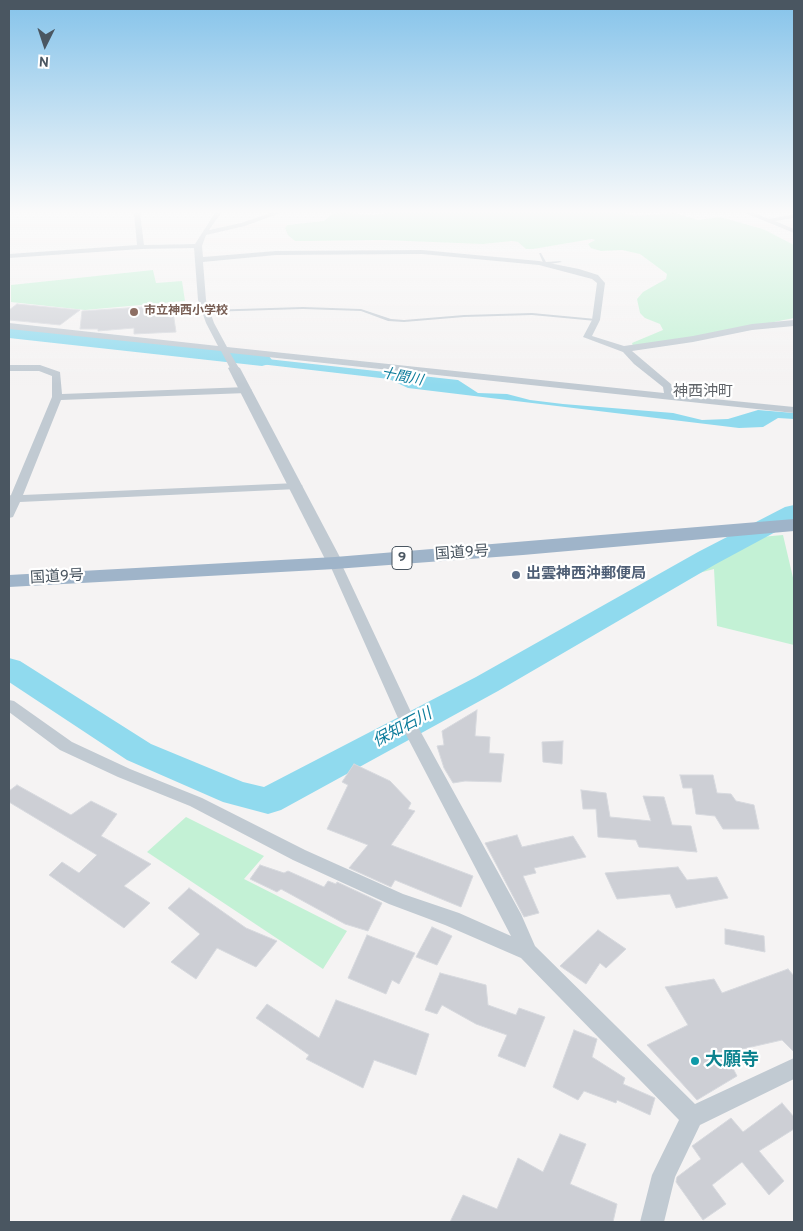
<!DOCTYPE html>
<html>
<head>
<meta charset="utf-8">
<style>
	body { margin:0 }
	#map { position:relative; width:803px; height:1231px; overflow:hidden; background:#f5f3f3; font-family:Overpass,sans-serif }
	canvas { display:block }
	.frame { position:absolute; inset:0; border:10px solid #4a5661; pointer-events:none }
	.north { position:absolute; left:20px; top:20px; width:50px; height:50px; -webkit-text-stroke:4px #fff; paint-order:stroke; rotate:184deg; font-size:14px; font-weight:700; line-height:20px; text-align:center; color:#4a5661 }
	.north::after { content:''; display:block; margin:auto; width:18px; height:22px; background:#4a5661; clip-path:polygon(50% 0,100% 100%,50% 72%,0 100%) }
</style>
</head>
<body>
<div id="map">
<canvas width="803" height="1231"></canvas>
<div class="frame"></div>
<div class="north">N</div>
</div>
<script>
const ctx = document.querySelector('canvas').getContext('2d');
ctx.lineJoin = 'round';
function fillPath(path, color) {
  ctx.fillStyle = color;
  ctx.fill(path, 'evenodd');
}
function poly(rows) {
  const path = new Path2D();
  for (const r of rows) {
    path.moveTo(r[0], r[1]);
    for (let i = 2; i < r.length; i += 2) path.lineTo(r[i], r[i + 1]);
  }
  return path;
}
function strokePath(path, color, width, dash) {
  ctx.strokeStyle = color;
  ctx.lineWidth = width;
  ctx.lineCap = dash ? 'butt' : 'round';
  ctx.setLineDash(dash || []);
  ctx.stroke(path);
}
function drawText(font, color, halo, rows, align = 'center') {
  ctx.font = font + ' Overpass,"Noto Sans JP",sans-serif';
  ctx.lineWidth = 4.5;
  ctx.setLineDash([]);
  ctx.textBaseline = 'middle';
  ctx.strokeStyle = halo;
  ctx.fillStyle = color;
  for (const [text, x, y, turn = 0] of rows) {
    ctx.save();
    ctx.translate(x, y);
    ctx.rotate((+turn || 0) * Math.PI / 180);
    ctx.textAlign = isNaN(turn) ? turn : align;
    if (halo) ctx.strokeText(text, 0, 0);
    ctx.fillText(text, 0, 0);
    ctx.restore();
  }
}
const green = poly([
	[343,213,374,215,386,213,622,213,635,216,675,213,698,220,720,217,763,229,794,245,794,318,690,339,633,346,632,343,663,330,660,324,645,318,640,313,637,299,643,292,666,279,667,274,640,254,622,250,601,251,591,248,588,244,595,240,592,239,533,249,526,249,518,242,512,241,483,244,381,240,307,241,295,241,288,235,285,228,287,225,324,221,332,214],
	[153,270,156,283,182,281,185,301,85,310,11,302,11,285],
	[783,535,794,582,794,645,717,626,714,569,699,573,700,567,750,538],
	[186,817,264,856,244,879,347,931,323,969,147,852]
]);
const water = poly([
	[231,355,458,380,478,393,507,394,530,400,563,404,673,413,702,420,728,419,758,410,794,413,794,419,778,418,763,427,739,428,408,388,389,379,234,361]
]);
const river = poly([
	[9,326,262,354,269,356,272,360,269,364,262,366,9,338,9,326],
	[794,505,794,522,716,564,498,691,281,810,268,814,223,802,127,760,9,682,9,658,20,661,151,744,243,782,264,787,476,677,698,552,785,507,794,505]
]);
const building = poly([
	[17,304,80,310,60,325,9,320,9,310,17,304],
	[172,305,176,332,134,334,134,328,98,331,98,329,80,329,82,311,172,305],
	[477,710,475,736,490,737,489,753,504,754,501,782,465,781,453,783,444,768,437,746,444,745,442,731,477,710],
	[563,741,562,764,543,762,542,742,563,741],
	[354,764,390,781,411,803,408,809,415,811,391,845,473,876,461,907,395,880,391,887,349,868,368,845,327,829,348,785,342,782,354,764],
	[680,775,713,775,717,793,731,794,736,801,754,805,759,829,723,829,715,816,696,814,692,788,683,788,680,775],
	[17,785,71,815,91,801,117,814,101,836,151,864,124,886,150,903,124,928,49,875,62,862,79,873,97,855,9,802,9,791,17,785],
	[581,790,606,793,610,817,651,821,643,796,664,797,672,825,691,826,697,852,639,847,636,840,598,837,596,809,583,809,581,790],
	[517,835,522,847,573,836,586,857,534,868,536,873,523,876,539,913,524,917,485,843,517,835],
	[260,865,284,873,288,871,324,887,328,881,336,884,337,882,382,903,368,931,345,924,281,889,277,892,250,879,260,865],
	[678,867,687,880,717,877,728,898,676,908,670,894,617,899,605,873,678,867],
	[189,888,246,928,277,941,256,967,217,948,196,979,171,962,200,934,168,908,189,888],
	[432,927,452,936,437,965,416,957,432,927],
	[725,929,764,936,765,952,725,944,725,929],
	[598,930,626,949,606,968,600,963,586,984,560,966,598,930],
	[367,935,415,953,399,984,392,980,386,994,348,978,367,935],
	[788,969,794,976,794,1052,782,1040,725,1053,737,1076,697,1100,647,1045,688,1025,665,987,714,979,722,993,788,969],
	[440,973,486,985,488,1005,516,1015,519,1008,545,1017,525,1067,498,1056,507,1035,476,1024,442,1005,437,1014,425,1010,440,973],
	[336,1000,429,1034,416,1075,374,1060,363,1088,306,1059,309,1055,256,1018,267,1004,319,1038,336,1000],
	[574,1030,597,1039,592,1057,625,1078,623,1084,655,1098,650,1115,617,1100,616,1103,584,1091,578,1100,553,1087,574,1030],
	[782,1103,794,1117,794,1129,759,1151,784,1181,769,1195,742,1162,712,1185,726,1204,703,1220,676,1182,677,1177,701,1159,692,1146,731,1118,743,1132,782,1103],
	[560,1134,586,1144,570,1184,617,1204,613,1222,450,1222,463,1195,497,1209,518,1158,543,1172,560,1134]
]);
const service = poly([
	[539,253,541,253,546,262,560,261,562,262,544,265,539,253],
	[303,307,361,309,391,319,404,320,464,315,532,313,596,319,598,320,596,321,532,315,464,317,404,322,388,321,361,311,303,309,206,312,204,311,206,310,303,307]
]);
const minor = poly([
	[134,213,140,213,144,245,195,244,215,213,221,213,209,230,241,223,271,213,280,213,245,226,206,235,202,246,203,257,276,251,422,250,539,261,579,269,598,275,605,283,600,320,592,336,624,346,693,336,752,324,794,320,794,326,752,330,693,342,632,351,671,384,674,395,794,407,794,413,230,353,239,368,234,371,231,370,221,351,9,329,9,323,218,346,206,323,198,300,194,248,141,249,9,258,9,254,137,245,134,213],
	[422,254,539,265,592,279,597,283,592,320,583,337,623,352,634,364,663,387,664,393,227,347,214,323,206,300,203,262,276,255,422,254],
	[745,213,754,213,769,219,794,214,794,218,775,221,794,229,794,233,745,213],
	[9,365,40,365,60,372,62,394,247,387,252,390,247,393,61,400,23,495,297,483,303,486,297,489,20,502,13,517,9,518,9,496,11,495,52,397,52,376,39,371,9,371,9,365],
	[335,559,341,563,418,727,521,914,535,946,695,1104,794,1058,794,1079,700,1125,675,1177,664,1222,640,1222,652,1175,679,1120,521,958,445,925,389,904,293,860,190,806,118,777,60,750,9,712,9,700,14,701,72,742,130,769,202,798,305,850,403,894,459,913,511,936,402,727,329,563,335,559]
]);
const tertiary = poly([
	[234,365,240,368,343,563,340,566,330,566,327,563,228,368,234,365]
]);
const trunk = poly([
	[794,519,794,531,523,555,335,569,9,587,9,575,335,557,794,519]
]);
const markers = [
	[134,312,5,"#8d6e63"],
	[516,575,5,"#5c6f8a"],
	[695,1061,5,"#0f9aa8"]
];
const farEducationnames = [
	["市立神西小学校",144,312]
];
const farWaternames = [
	["十間川",402,378,11]
];
const shields = [
	[402,558,20]
];
const shieldNames = [
	["9",402,558]
];
const farQuarternames = [
	["神西沖町",703,393]
];
const streetNames = [
	["国道9号",462,554,-4],
	["国道9号",57,578,-3]
];
const serviceNames = [
	["出雲神西沖郵便局",526,575]
];
const waterNames = [
	["保知石川",403,729,-28]
];
const nearCulturenames = [
	["大願寺",705,1061]
];
fillPath(green, '#c3f1d5');
fillPath(water, '#90daee');
fillPath(river, '#90daee');
fillPath(building, '#cdcfd5');
strokePath(building, '#d7d9de', 1);
fillPath(service, '#c1cad2');
fillPath(minor, '#c1cad2');
fillPath(tertiary, '#c1cad2');
fillPath(trunk, '#9fb4c9');
const sky = ctx.createLinearGradient(0, 0, 0, 385);
sky.addColorStop(0, '#85c3ea');
sky.addColorStop(0.55, '#fafafa');
sky.addColorStop(1, '#fafafa00');
ctx.fillStyle = sky;
ctx.fillRect(0, 0, 803, 385);
for (const [x, y, r, color] of markers) {
  const dot = new Path2D();
  dot.arc(x, y, r, 0, 2 * Math.PI);
  ctx.fillStyle = color;
  ctx.fill(dot);
  strokePath(dot, '#fff', 2);
}
drawText('bold 12px', '#785e54', '#fff', farEducationnames, 'left');
drawText('italic 14px', '#0c7c9b', '#fff', farWaternames);
for (const [x, y, w] of shields) {
  const box = new Path2D();
  box.roundRect(x - w / 2, y - 11.5, w, 23, 4);
  ctx.fillStyle = '#fff';
  ctx.fill(box);
  strokePath(box, '#4a5661', 1);
}
drawText('bold 14px', '#4a5661', null, shieldNames);
drawText('15px', '#5f6368', '#fff', farQuarternames);
drawText('15px', '#4a5661', '#fff', streetNames);
drawText('bold 15px', '#4e5e75', '#fff', serviceNames, 'left');
drawText('italic 16px', '#0c7c9b', '#fff', waterNames);
drawText('bold 18px', '#0d838f', '#fff', nearCulturenames, 'left');
</script>
</body>
</html>
